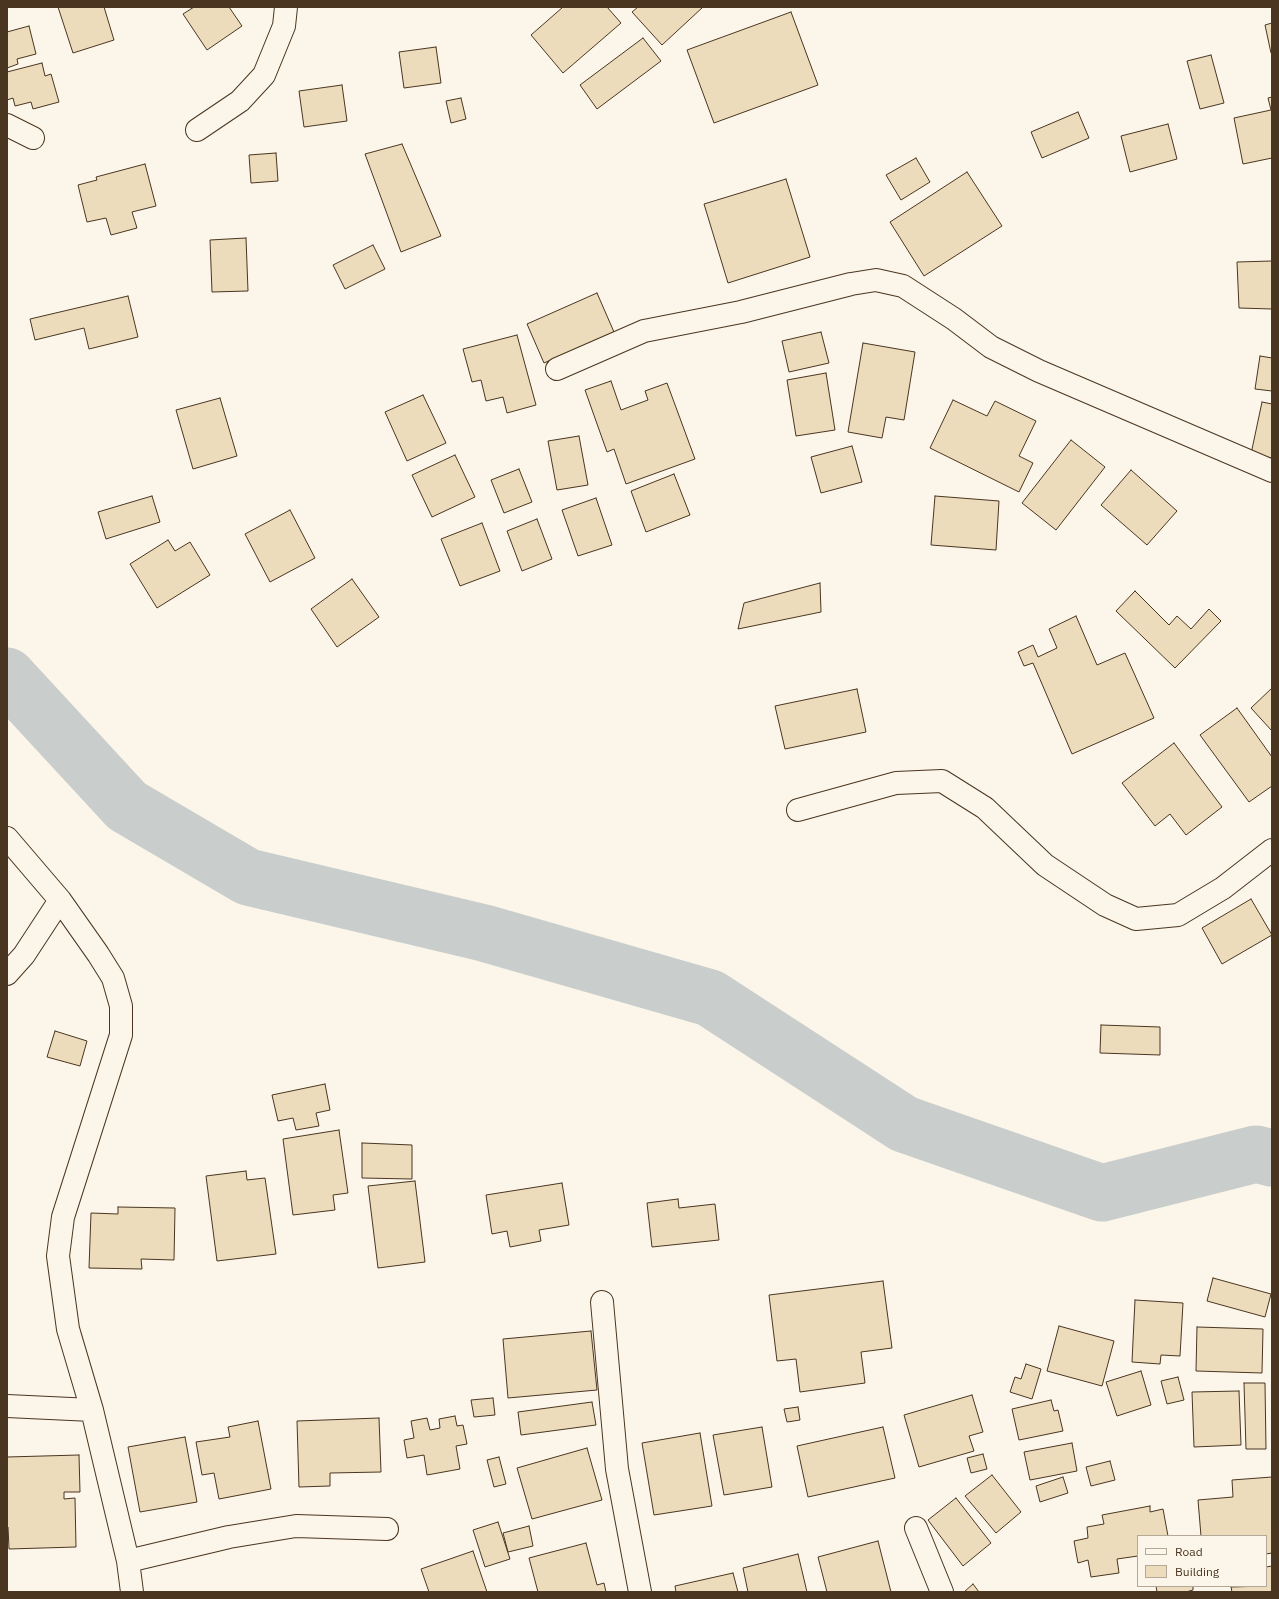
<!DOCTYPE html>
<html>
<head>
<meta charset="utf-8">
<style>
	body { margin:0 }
	#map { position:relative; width:1279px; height:1599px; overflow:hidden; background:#fbf6e9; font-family:"IBM Plex Sans",sans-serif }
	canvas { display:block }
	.frame { position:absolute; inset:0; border:8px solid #4a3520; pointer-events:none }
	.legend { position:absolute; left:1137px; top:1535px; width:130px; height:52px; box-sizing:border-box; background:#fbf6e9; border:1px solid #b4a999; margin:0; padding:5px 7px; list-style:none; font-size:12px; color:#4a3520 }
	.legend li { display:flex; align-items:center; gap:8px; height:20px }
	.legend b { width:20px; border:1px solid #b4a999 }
</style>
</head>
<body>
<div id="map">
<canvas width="1279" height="1599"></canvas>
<div class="frame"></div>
<ul class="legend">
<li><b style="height:5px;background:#fbf6e9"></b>Road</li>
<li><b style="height:11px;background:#ecdcbc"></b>Building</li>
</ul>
</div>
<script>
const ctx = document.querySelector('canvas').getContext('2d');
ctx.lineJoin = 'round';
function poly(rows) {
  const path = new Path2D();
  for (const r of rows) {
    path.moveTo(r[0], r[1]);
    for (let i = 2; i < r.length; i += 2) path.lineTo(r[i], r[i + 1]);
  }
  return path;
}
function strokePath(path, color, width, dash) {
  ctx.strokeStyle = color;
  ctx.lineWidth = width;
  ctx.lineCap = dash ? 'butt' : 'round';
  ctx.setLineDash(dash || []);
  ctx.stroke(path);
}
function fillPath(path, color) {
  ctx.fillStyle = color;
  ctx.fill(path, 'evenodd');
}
const river = poly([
	[7,676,127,806,248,877,484,933,710,998,904,1124,1102,1193,1256,1154,1272,1158]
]);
const building = poly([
	[58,7,104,7,114,40,73,53,58,7],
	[194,7,229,7,242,26,207,50,183,14,194,7],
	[563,7,607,7,621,23,563,73,531,35,563,7],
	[638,7,703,7,662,45,632,12,638,7],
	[791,12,818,85,714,123,687,50,791,12],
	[1272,23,1272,53,1271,53,1265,25,1272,23],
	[29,26,36,54,17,59,18,64,7,68,7,32,29,26],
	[643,38,661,61,597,109,580,85,643,38],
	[436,47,441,83,404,88,399,52,436,47],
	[1211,55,1224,103,1200,109,1187,61,1211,55],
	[42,63,45,76,51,74,59,102,33,109,31,102,15,106,13,98,7,100,7,72,42,63],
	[342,85,347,121,304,127,299,91,342,85],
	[1272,97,1272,158,1243,164,1234,118,1271,110,1268,98,1272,97],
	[461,98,466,119,451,123,446,101,461,98],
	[1078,112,1089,138,1042,158,1031,132,1078,112],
	[1168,124,1177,159,1130,172,1121,136,1168,124],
	[402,144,441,236,401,252,365,154,402,144],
	[276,153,278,181,251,183,249,155,276,153],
	[916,158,930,182,901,200,886,175,916,158],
	[145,164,156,206,132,212,137,228,111,235,106,218,87,222,78,185,97,180,96,177,145,164],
	[967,172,1002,226,924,276,890,222,967,172],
	[786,179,810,257,728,283,704,204,786,179],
	[246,238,248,291,212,292,210,240,246,238],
	[373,245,385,269,345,289,333,265,373,245],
	[1272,261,1272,309,1239,308,1237,262,1272,261],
	[597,293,614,332,544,363,527,324,597,293],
	[128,296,138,337,89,349,84,328,35,340,30,319,128,296],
	[821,332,829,363,789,372,782,341,821,332],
	[517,335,536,405,507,413,503,397,486,401,481,380,472,382,463,349,517,335],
	[863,343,915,352,904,420,886,417,882,438,848,432,863,343],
	[1260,356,1272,358,1272,391,1255,389,1260,356],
	[826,373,835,430,796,436,787,380,826,373],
	[611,381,621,410,648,400,645,391,667,383,695,459,626,484,614,449,607,452,585,390,611,381],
	[423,395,446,443,407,461,385,412,423,395],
	[220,398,237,456,193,469,176,410,220,398],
	[953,400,987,416,995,401,1036,421,1019,456,1033,463,1019,492,930,448,953,400],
	[1262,402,1272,404,1272,458,1251,454,1262,402],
	[579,436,588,485,557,490,548,441,579,436],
	[1071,440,1105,467,1056,530,1022,503,1071,440],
	[852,446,862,482,821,493,811,457,852,446],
	[455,455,475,497,432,517,412,475,455,455],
	[519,469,532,502,504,513,491,480,519,469],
	[1131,470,1177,511,1147,545,1101,505,1131,470],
	[674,474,690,515,646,532,631,491,674,474],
	[152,496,160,522,106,539,98,512,152,496],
	[935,496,999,501,996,550,931,545,935,496],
	[596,498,612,545,578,556,562,510,596,498],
	[290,510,315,558,270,582,245,534,290,510],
	[537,519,552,559,522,571,507,531,537,519],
	[482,523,500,571,460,586,441,539,482,523],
	[168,540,175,551,190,542,210,575,157,608,130,564,168,540],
	[352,579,379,617,337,647,311,609,352,579],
	[820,583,821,612,738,629,744,603,820,583],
	[1135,591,1169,625,1177,616,1191,629,1209,609,1221,621,1175,668,1116,611,1135,591],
	[1076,616,1097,665,1125,653,1154,718,1072,754,1033,663,1024,666,1018,652,1033,645,1038,657,1057,648,1049,629,1076,616],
	[1272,688,1272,731,1251,708,1272,688],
	[857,689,866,732,785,749,775,706,857,689],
	[1237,708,1272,757,1272,786,1249,802,1200,735,1237,708],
	[1174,743,1222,807,1186,835,1170,814,1155,826,1122,783,1174,743],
	[1251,899,1272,935,1222,964,1202,928,1251,899],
	[1101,1025,1160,1027,1160,1055,1100,1053,1101,1025],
	[55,1031,87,1041,80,1066,47,1057,55,1031],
	[325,1084,330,1110,316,1113,319,1126,296,1130,293,1118,278,1121,272,1095,325,1084],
	[339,1130,348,1193,333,1195,335,1210,293,1215,283,1139,339,1130],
	[362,1143,412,1145,412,1179,362,1178,362,1143],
	[246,1171,247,1180,265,1178,276,1254,217,1261,206,1176,246,1171],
	[415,1181,425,1262,378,1268,368,1186,415,1181],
	[562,1183,569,1225,539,1230,541,1241,510,1247,507,1231,492,1234,486,1195,562,1183],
	[678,1199,679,1208,715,1204,719,1240,652,1247,647,1203,678,1199],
	[118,1207,175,1208,174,1260,141,1259,142,1269,89,1268,91,1213,118,1214,118,1207],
	[1213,1278,1271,1294,1265,1317,1207,1301,1213,1278],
	[883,1281,892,1348,861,1352,865,1383,800,1392,796,1359,777,1361,769,1295,883,1281],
	[1135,1300,1183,1303,1180,1356,1161,1355,1160,1364,1132,1362,1135,1300],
	[1059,1326,1114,1341,1102,1386,1047,1371,1059,1326],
	[1197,1327,1263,1329,1262,1373,1196,1371,1197,1327],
	[591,1331,597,1390,508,1398,503,1339,591,1331],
	[1026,1364,1041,1369,1032,1399,1010,1392,1015,1377,1021,1379,1026,1364],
	[1141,1371,1151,1405,1117,1416,1106,1382,1141,1371],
	[1178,1377,1184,1400,1167,1404,1161,1381,1178,1377],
	[1244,1383,1265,1383,1266,1449,1246,1449,1244,1383],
	[1239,1391,1241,1445,1194,1447,1192,1392,1239,1391],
	[972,1395,983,1432,969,1436,974,1451,919,1467,904,1415,972,1395],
	[493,1398,495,1415,474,1417,471,1400,493,1398],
	[1051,1400,1054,1411,1058,1410,1063,1431,1019,1440,1012,1409,1051,1400],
	[592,1402,596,1425,521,1435,518,1412,592,1402],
	[798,1407,800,1420,787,1422,784,1409,798,1407],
	[455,1416,457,1426,463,1425,467,1444,456,1446,460,1469,427,1475,424,1455,407,1458,404,1440,414,1438,411,1421,427,1418,430,1430,440,1428,439,1419,455,1416],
	[379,1418,381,1472,330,1473,330,1486,299,1487,297,1421,379,1418],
	[258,1421,271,1489,219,1499,214,1473,202,1475,196,1442,230,1437,228,1427,258,1421],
	[762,1427,772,1487,724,1495,713,1435,762,1427],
	[883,1427,895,1478,808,1497,797,1446,883,1427],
	[700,1433,712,1506,654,1515,642,1443,700,1433],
	[185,1437,197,1502,140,1512,128,1447,185,1437],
	[1072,1443,1077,1471,1030,1480,1024,1452,1072,1443],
	[587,1448,602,1500,532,1519,517,1468,587,1448],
	[983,1454,987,1469,971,1473,967,1458,983,1454],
	[79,1455,80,1492,64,1492,64,1499,75,1498,76,1547,9,1549,8,1527,7,1527,7,1457,79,1455],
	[499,1457,506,1484,494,1487,487,1460,499,1457],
	[1110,1461,1115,1480,1091,1486,1086,1467,1110,1461],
	[992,1475,1021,1512,996,1533,965,1496,992,1475],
	[1063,1477,1068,1493,1040,1502,1036,1486,1063,1477],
	[1272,1477,1272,1553,1266,1554,1266,1536,1201,1536,1198,1500,1233,1497,1232,1480,1272,1477],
	[956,1498,991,1543,963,1566,928,1520,956,1498],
	[1150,1506,1150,1512,1163,1509,1168,1536,1138,1536,1138,1556,1117,1559,1119,1573,1091,1577,1088,1560,1078,1563,1074,1541,1088,1538,1087,1527,1104,1524,1102,1515,1150,1506],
	[498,1522,510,1559,485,1567,473,1530,498,1522],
	[529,1526,533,1546,508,1552,503,1533,529,1526],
	[878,1541,891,1592,827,1592,818,1557,878,1541],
	[586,1543,597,1585,604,1583,606,1592,538,1592,529,1558,586,1543],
	[473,1551,487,1592,429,1592,421,1569,473,1551],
	[798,1554,807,1592,748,1592,743,1568,798,1554],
	[1272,1566,1272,1592,1232,1592,1231,1587,1266,1586,1266,1567,1272,1566],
	[733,1573,738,1592,676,1592,675,1586,733,1573],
	[973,1584,979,1592,964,1592,973,1584],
	[1156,1586,1193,1586,1193,1590,1186,1592,1157,1592,1156,1586]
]);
const minor = poly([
	[7,125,33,138],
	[197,130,240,101,264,75,284,26,286,7],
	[557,369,644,331,741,312,851,284,876,280,903,286,954,319,991,347,1039,371,1272,471],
	[798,810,896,783,942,781,985,808,1045,865,1105,905,1136,919,1178,915,1223,888,1272,850],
	[7,838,60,900,98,954,113,978,121,1006,121,1035,63,1217,58,1256,68,1329,92,1410,128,1561,132,1592],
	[7,974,24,955,60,900],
	[602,1302,617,1469,640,1592],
	[7,1406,92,1410],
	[916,1528,942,1592],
	[128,1561,229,1537,296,1526,387,1529]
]);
strokePath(river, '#c9cecd', 57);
fillPath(building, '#ecdcbc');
strokePath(building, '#4a3520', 1);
strokePath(minor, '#4a3520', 24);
strokePath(minor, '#fbf6e9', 22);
</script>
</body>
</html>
